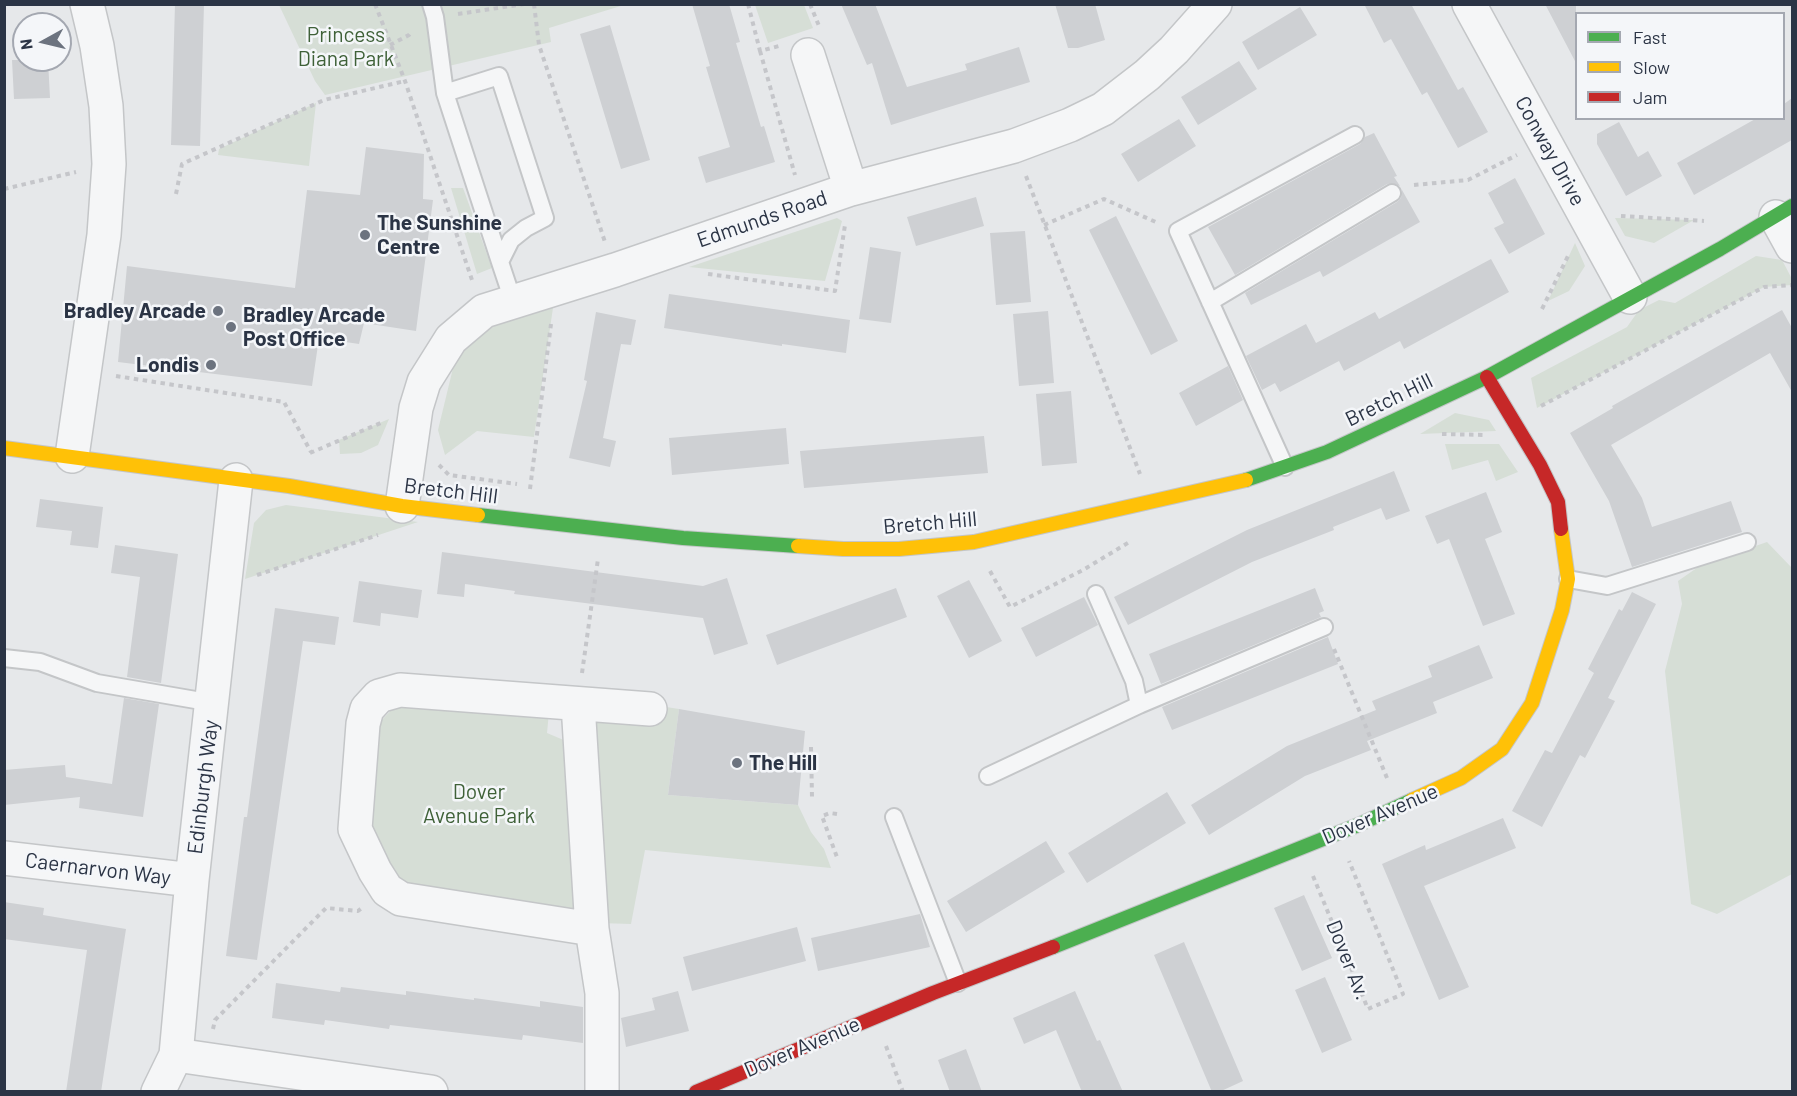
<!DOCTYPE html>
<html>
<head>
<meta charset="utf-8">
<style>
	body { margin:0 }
	#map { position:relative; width:1797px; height:1096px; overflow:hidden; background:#e6e8ea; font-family:Barlow,sans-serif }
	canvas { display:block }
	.frame { position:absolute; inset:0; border:6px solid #2b3445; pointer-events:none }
	.legend { position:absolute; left:1575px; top:12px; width:210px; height:108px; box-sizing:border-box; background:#f4f6f9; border:2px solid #a4a8b1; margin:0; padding:8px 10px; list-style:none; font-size:18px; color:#2b3445 }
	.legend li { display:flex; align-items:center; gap:12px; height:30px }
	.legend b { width:30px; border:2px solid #a4a8b1 }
	.north { position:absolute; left:12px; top:12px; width:60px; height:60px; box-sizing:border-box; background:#f4f6f9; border:2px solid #a4a8b1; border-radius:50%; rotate:262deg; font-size:16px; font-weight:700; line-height:24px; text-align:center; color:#2b3445 }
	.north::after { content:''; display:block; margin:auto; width:21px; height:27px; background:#6c737f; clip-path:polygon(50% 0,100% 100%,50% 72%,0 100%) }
</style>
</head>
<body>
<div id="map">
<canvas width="1797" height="1096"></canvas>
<div class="frame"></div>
<ul class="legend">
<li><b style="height:8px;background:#4caf50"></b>Fast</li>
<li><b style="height:8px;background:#ffc107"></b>Slow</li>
<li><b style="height:8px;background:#c62828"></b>Jam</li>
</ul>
<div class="north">N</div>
</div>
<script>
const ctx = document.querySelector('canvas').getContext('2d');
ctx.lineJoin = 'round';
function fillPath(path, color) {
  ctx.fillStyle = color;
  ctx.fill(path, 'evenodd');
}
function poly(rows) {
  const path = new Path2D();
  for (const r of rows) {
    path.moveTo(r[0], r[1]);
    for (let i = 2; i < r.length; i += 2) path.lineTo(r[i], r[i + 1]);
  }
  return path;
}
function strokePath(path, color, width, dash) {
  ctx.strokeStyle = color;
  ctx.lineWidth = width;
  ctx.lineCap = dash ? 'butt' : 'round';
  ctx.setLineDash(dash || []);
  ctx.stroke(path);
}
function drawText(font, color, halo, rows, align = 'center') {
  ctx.font = font + ' Barlow,sans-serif';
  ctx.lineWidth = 5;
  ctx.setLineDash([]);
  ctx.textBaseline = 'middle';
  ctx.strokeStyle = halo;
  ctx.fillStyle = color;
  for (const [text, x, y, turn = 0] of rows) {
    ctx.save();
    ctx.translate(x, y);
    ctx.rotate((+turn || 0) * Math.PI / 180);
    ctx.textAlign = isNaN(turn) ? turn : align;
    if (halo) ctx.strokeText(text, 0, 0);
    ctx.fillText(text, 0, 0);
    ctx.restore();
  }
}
const green = poly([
	[279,5,624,5,549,28,551,42,325,95,315,81],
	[755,5,804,5,813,28,768,43],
	[316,103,309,166,218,155,219,149],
	[451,188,463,188,492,268,477,274],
	[837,218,842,221,825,281,689,267],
	[1615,218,1694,220,1654,243,1625,236],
	[1575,243,1585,266,1569,291,1548,301],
	[1756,256,1782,260,1792,279,1792,285,1764,287,1537,408,1531,378,1627,327,1639,310,1659,300,1675,303],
	[554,301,534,437,477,431,445,455,438,430,454,364,467,346,498,323],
	[1455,413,1489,420,1496,431,1420,434],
	[389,419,378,445,361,453,340,454,339,440],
	[1445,444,1499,444,1518,472,1496,481,1488,460,1452,470],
	[286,505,418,522,245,579,254,523,266,510],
	[1767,542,1792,568,1792,874,1717,914,1691,904,1665,671,1682,604,1678,581,1701,565],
	[399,702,549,712,547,733,573,744,583,918,400,883,366,812,377,725],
	[660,706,679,709,668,795,798,805,811,832,824,849,831,868,645,850,631,924,599,923,594,718,659,724]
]);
const building = poly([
	[175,4,204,4,200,146,171,145],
	[692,4,729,4,740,42,736,43,761,127,764,126,775,162,706,183,698,157,730,147,706,67,710,66],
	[841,4,875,4,907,87,967,70,965,64,1019,47,1030,82,891,125,872,63,867,65],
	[1055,4,1095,4,1105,40,1078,48,1068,48],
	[1364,4,1411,4,1458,90,1463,87,1488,132,1458,148,1427,92,1422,95,1391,39,1384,43],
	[1545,4,1576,4,1576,63],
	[1300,7,1317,35,1258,70,1242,42],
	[610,25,650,160,621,169,580,34],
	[12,60,48,60,50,98,14,99],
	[1239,61,1257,89,1198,125,1181,97],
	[1792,98,1792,140,1694,195,1677,163,1757,118,1784,118,1784,104],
	[1179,119,1196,146,1138,182,1121,154],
	[1619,122,1638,157,1648,151,1662,176,1626,196,1597,144,1597,134],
	[1374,133,1397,176,1394,177,1400,186,1392,183,1387,184,1235,275,1208,227,1360,144,1365,137],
	[366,147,424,154,423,199,433,200,416,331,364,323,359,344,319,338,312,386,118,362,127,266,295,288,307,190,360,195],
	[1515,178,1545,234,1509,254,1494,228,1504,223,1488,193],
	[1402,190,1420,222,1323,277,1320,271,1251,305,1245,293,1397,202,1401,198],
	[976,197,984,226,916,246,907,217],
	[1116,216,1178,341,1151,355,1089,230],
	[1025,231,1031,302,996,305,990,233],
	[870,247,901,252,891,323,859,319],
	[1491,259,1509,292,1404,349,1400,341,1344,371,1339,361,1280,392,1275,383,1262,390,1246,356,1306,324,1316,343,1375,312,1379,319],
	[669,294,850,320,846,353,782,344,782,346,664,328],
	[1782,310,1792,328,1792,392,1770,353,1611,445,1642,498,1652,527,1731,501,1742,532,1632,567,1609,501,1570,433,1613,408,1612,406],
	[1048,311,1054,383,1019,386,1013,314],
	[596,312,636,320,631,345,621,344,603,438,616,441,610,467,569,458,587,381,584,380],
	[1228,366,1243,400,1196,426,1179,393],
	[1071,391,1077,463,1042,466,1036,394],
	[786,428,789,464,672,475,669,438],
	[984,436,988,473,804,488,800,451],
	[1394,471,1410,511,1386,520,1381,508,1333,527,1334,530,1252,562,1128,625,1114,597,1247,530],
	[1486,492,1502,532,1485,539,1515,614,1483,626,1449,539,1437,544,1425,516],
	[40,499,103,507,98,548,70,545,72,531,36,527],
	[115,545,178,554,161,683,127,677,140,577,111,573],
	[442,552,703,586,727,578,748,644,714,655,703,618,514,594,515,591,465,584,464,597,437,594],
	[969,580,1002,641,969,658,937,596],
	[359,581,422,590,418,618,381,613,380,626,353,622],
	[896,588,907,617,777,665,766,635],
	[1315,588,1324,611,1319,613,1321,617,1161,684,1149,654],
	[1632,592,1656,604,1608,698,1615,701,1585,758,1580,755,1542,827,1512,811,1545,750,1552,753,1594,673,1588,669,1619,609,1622,611],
	[1084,597,1098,625,1036,657,1021,628],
	[275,608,339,617,335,645,303,641,257,960,226,956,244,817,247,817],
	[1328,637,1338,664,1172,730,1162,707],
	[1479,645,1493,678,1433,702,1437,713,1367,741,1371,750,1305,776,1209,835,1191,805,1287,746,1376,710,1372,701,1432,677,1428,666],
	[124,698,159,704,143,817,79,808,80,797,4,805,4,770,65,765,66,777,112,784],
	[679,709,805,731,798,805,668,795],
	[1167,792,1186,823,1087,883,1068,853],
	[1503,818,1516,848,1424,886,1469,987,1439,1000,1382,864,1425,845,1426,850],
	[1046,841,1065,872,966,932,947,901],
	[1304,895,1332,958,1302,971,1274,908],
	[4,902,44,908,43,915,126,929,101,1092,66,1092,87,950,4,939],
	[920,914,930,947,818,971,811,938],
	[797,927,806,961,692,991,683,957],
	[1184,942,1243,1081,1219,1092,1212,1092,1154,955],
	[1325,977,1352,1040,1322,1053,1295,990],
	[276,983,340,992,341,987,406,995,406,991,474,1000,474,998,540,1007,540,1001,583,1007,583,1043,523,1035,522,1040,390,1025,389,1029,325,1020,324,1025,272,1018],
	[678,991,689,1031,626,1047,621,1018,655,1010,652,998],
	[1075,991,1097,1041,1100,1040,1123,1092,1082,1092,1056,1030,1024,1044,1013,1018],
	[966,1049,982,1092,950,1092,938,1060]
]);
const path = poly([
	[375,4,405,81,473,283],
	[534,4,539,45,605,242],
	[748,4,760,51,779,46],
	[810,4,819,26],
	[458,14,524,4],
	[390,45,409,35,412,31],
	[760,51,795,175],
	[1026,176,1140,474],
	[1414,185,1468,180,1517,155],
	[4,189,76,172],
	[176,194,182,164,324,100,405,81],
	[1621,216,1704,221],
	[1044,225,1104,199,1158,223],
	[708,274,835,291,845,225],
	[1542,309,1569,254],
	[116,376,284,402,311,452],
	[1541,406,1764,287,1792,285],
	[1442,434,1486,435],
	[310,453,383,422],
	[439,465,449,475,517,484],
	[530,489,551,324],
	[990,571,1010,607,1083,570,1131,541],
	[257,575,378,535],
	[1334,649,1387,778],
	[582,673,598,559],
	[811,747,812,797],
	[837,814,830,813,822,816,838,860],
	[1313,876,1368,1009,1403,994,1349,861],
	[213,1029,215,1020,326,908,358,911,363,907],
	[886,1046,903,1092]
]);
const lane = poly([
	[431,4,435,17,445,93],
	[500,262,511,240,526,228,545,218,499,76,445,93,500,262,513,301],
	[1210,302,1392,193],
	[1285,467,1178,231,1355,135],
	[1568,579,1607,586,1747,542],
	[1096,594,1134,681,1139,705],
	[4,658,40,662,97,683,213,703],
	[988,776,1139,705,1324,627],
	[894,817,958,983]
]);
const street = poly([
	[1469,4,1630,297],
	[808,55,851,189],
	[1776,217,1792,246],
	[72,456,104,235,109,164,106,106,97,46,87,4],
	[402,506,416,408,424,382,451,339,484,311,615,270,851,189,1014,146,1070,125,1103,109,1147,75,1174,50,1215,4],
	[578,704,592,929,602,993,602,1092],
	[4,858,192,880],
	[592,929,401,899,387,890,375,871,355,829,363,724,367,709,379,696,400,690,650,709],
	[176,1055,431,1092],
	[158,1092,176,1055,192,880,236,480]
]);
const fast = poly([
	[1246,480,1327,452,1487,377,1720,249,1792,206],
	[478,515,683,538,798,546],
	[1053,947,1358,825,1412,800]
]);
const slow = poly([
	[4,448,289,486,402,506,478,515],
	[798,546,843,549,899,549,974,542,1246,480],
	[1412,800,1461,778,1502,749,1532,703,1562,610,1568,579,1561,529]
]);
const jam = poly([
	[1487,377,1540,465,1558,502,1561,529],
	[696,1092,933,993,1053,947]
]);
const markers = [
	[365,235,6,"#6c737f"],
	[218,311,6,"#6c737f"],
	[231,327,6,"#6c737f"],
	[211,365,6,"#6c737f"],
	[737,763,6,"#6c737f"]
];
const parkNames = [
	["Princess",346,35],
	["Diana Park",346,59],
	["Dover",479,792],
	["Avenue Park",479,816]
];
const streetNames = [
	["Conway Drive",1550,151,61],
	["Edmunds Road",762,219,-19],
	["Bretch Hill",1389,400,-26],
	["Bretch Hill",451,491,7],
	["Bretch Hill",930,523,-5],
	["Edinburgh Way",203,787,-83],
	["Dover Avenue",1380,814,-23],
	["Caernarvon Way",98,869,7],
	["Dover Av.",1348,960,68],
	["Dover Avenue",802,1047,-23]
];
const poiNames = [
	["The Sunshine",377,223],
	["Centre",377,247],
	["Bradley Arcade",206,311,"right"],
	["Bradley Arcade",243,315],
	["Post Office",243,339],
	["Londis",199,365,"right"],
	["The Hill",749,763]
];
fillPath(green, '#d6ded6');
fillPath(building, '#ced0d3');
strokePath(lane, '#c4c6c8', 20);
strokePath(street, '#c4c6c8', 36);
strokePath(fast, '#c4c6c8', 16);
strokePath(slow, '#c4c6c8', 16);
strokePath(jam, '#c4c6c8', 16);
strokePath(path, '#c5c6ca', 4, [4.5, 4.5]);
strokePath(lane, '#f5f6f7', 16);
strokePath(street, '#f5f6f7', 33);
strokePath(fast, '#4caf50', 14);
strokePath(slow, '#ffc107', 14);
strokePath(jam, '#c62828', 14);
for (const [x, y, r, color] of markers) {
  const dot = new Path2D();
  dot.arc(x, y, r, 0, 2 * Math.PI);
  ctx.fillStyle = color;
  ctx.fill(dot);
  strokePath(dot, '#f4f6f9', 2);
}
drawText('21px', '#3f6138', '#f4f6f9', parkNames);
drawText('21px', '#2b3445', '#f4f6f9', streetNames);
drawText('bold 21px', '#2b3445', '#f4f6f9', poiNames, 'left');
</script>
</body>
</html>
